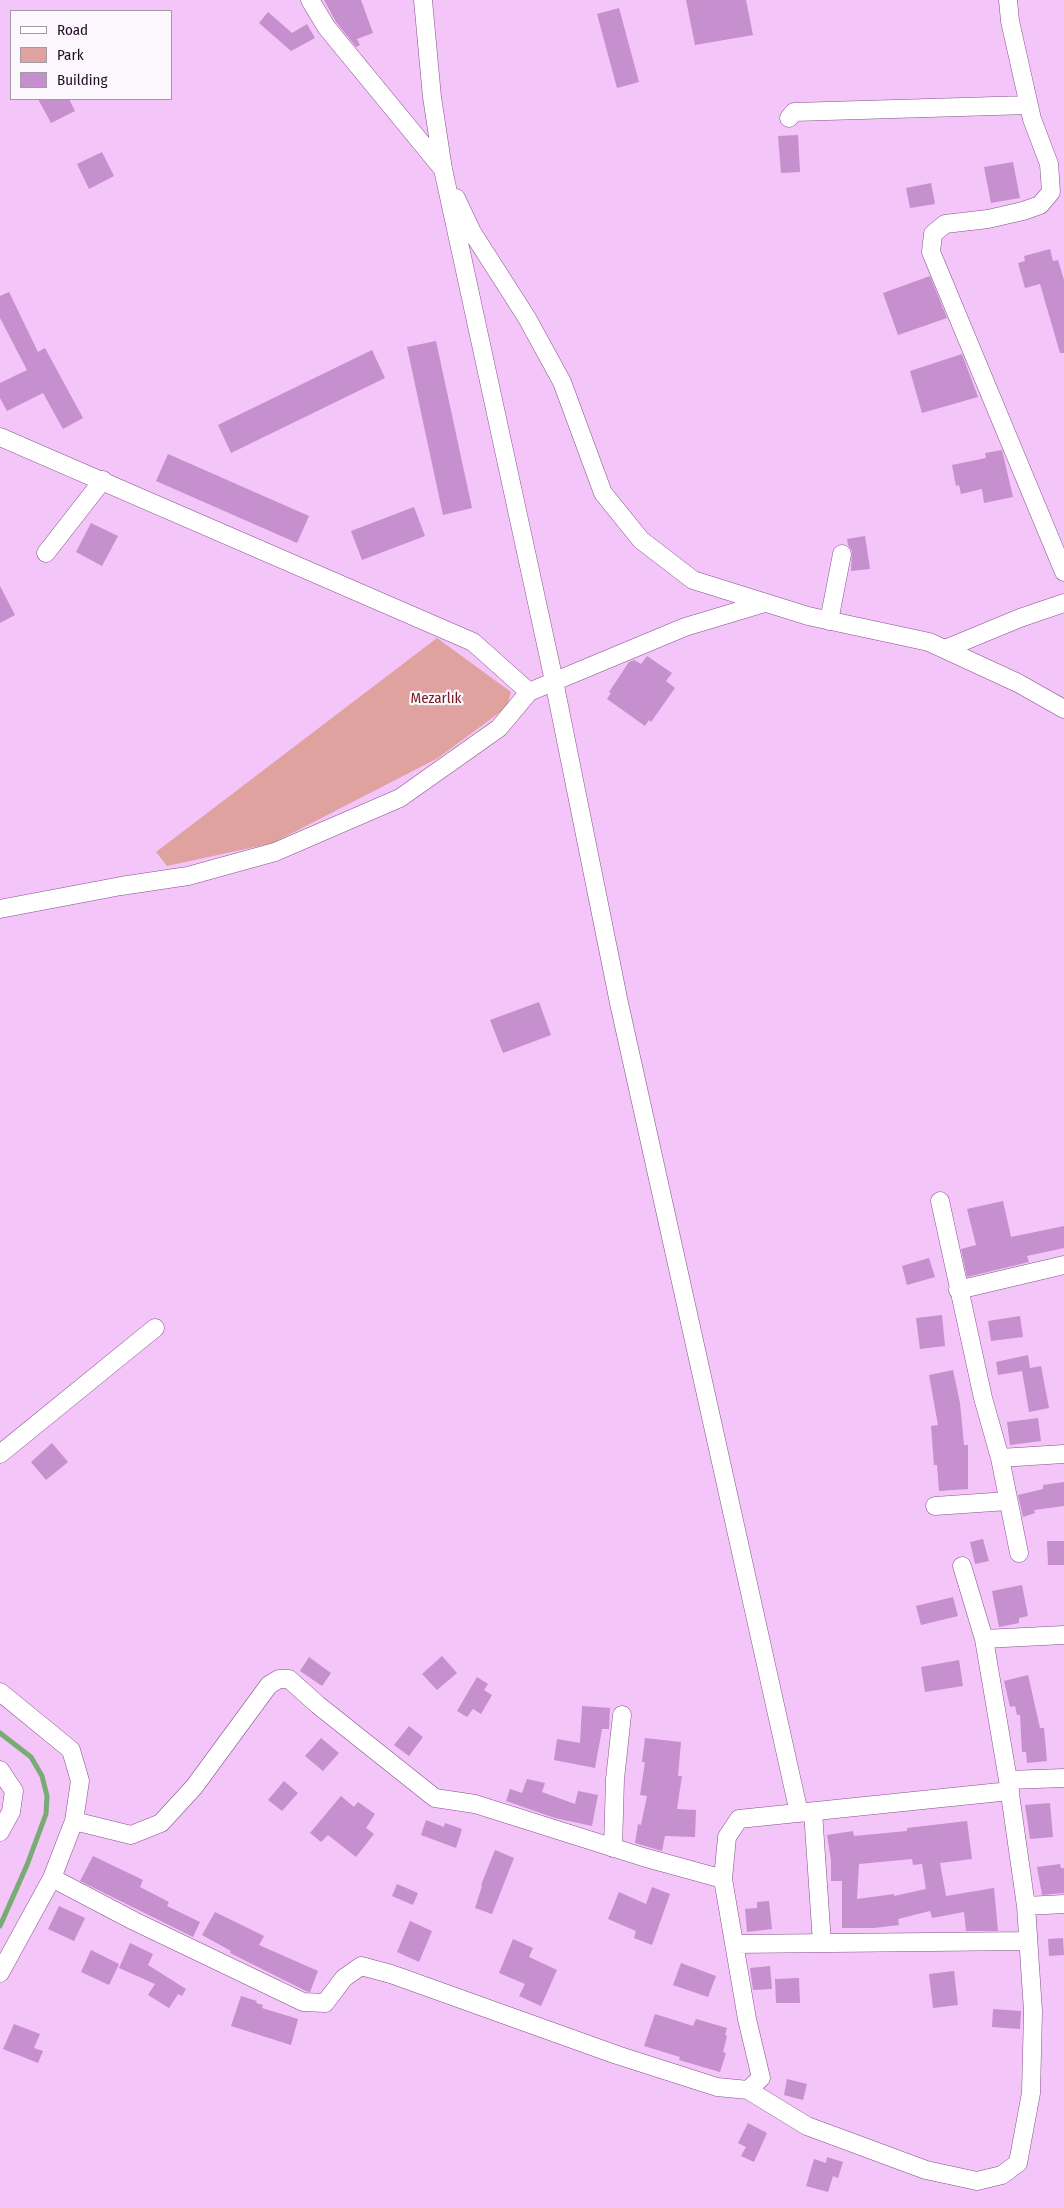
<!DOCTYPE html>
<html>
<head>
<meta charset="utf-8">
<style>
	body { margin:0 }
	#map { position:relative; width:1064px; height:2208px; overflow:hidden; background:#f3c5f8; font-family:"Fira Sans Condensed",sans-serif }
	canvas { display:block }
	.legend { position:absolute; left:10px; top:10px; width:162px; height:90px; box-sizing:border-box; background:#fcf6fd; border:1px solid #a499a6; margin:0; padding:6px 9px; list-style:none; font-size:15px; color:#210d24 }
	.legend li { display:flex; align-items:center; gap:10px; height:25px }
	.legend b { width:25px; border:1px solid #a499a6 }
</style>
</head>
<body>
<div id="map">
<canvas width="1064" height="2208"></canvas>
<ul class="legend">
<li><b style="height:6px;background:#fff"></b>Road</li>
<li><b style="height:14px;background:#e0a29f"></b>Park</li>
<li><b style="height:14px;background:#c68fcd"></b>Building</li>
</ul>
</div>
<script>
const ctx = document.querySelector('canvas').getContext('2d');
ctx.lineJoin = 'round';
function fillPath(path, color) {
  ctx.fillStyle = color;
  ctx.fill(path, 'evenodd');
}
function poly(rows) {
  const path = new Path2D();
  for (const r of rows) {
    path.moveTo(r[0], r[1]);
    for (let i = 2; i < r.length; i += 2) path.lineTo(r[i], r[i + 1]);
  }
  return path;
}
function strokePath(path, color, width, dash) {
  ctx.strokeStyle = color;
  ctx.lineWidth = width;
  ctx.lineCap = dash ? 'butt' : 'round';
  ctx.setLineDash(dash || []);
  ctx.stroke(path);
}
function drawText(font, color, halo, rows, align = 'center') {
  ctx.font = font + ' "Fira Sans Condensed",sans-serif';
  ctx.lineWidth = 4.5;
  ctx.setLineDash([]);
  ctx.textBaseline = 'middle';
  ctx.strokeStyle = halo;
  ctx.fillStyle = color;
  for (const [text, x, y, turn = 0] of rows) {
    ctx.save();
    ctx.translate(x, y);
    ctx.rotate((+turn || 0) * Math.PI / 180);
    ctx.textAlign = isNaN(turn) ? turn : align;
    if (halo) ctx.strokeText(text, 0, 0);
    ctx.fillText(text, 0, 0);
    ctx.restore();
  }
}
const green = poly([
	[437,638,511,692,507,707,438,758,273,843,167,866,156,852]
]);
const stream = poly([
	[0,1733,31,1757,42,1776,47,1796,46,1814,27,1865,0,1926]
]);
const building = poly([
	[324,0,361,0,373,33,357,39,360,45,356,47,336,22],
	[686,0,746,0,753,35,695,45],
	[619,8,639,82,617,88,597,14],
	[268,12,292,33,307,24,315,38,291,51,259,23],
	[38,99,69,99,75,111,51,123],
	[798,135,800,172,781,173,778,136],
	[102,152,114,176,89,189,77,164],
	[1013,162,1020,198,991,203,984,167],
	[931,183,935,204,910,208,906,188],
	[1050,249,1053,261,1058,260,1064,280,1064,353,1060,353,1040,284,1025,288,1018,263,1025,261,1024,256],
	[930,276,947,318,898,335,883,293],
	[9,292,38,352,45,348,83,418,63,429,43,393,7,411,0,398,0,383,27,370,0,318,0,296],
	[436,341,472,508,443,515,407,347],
	[372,350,385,378,231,453,218,425],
	[962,354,978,397,922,413,910,371],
	[1002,450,1013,497,984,503,982,489,961,494,959,485,956,486,952,465,986,458,985,453],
	[168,454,309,516,297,543,156,481],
	[414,507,425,536,362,560,351,531],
	[91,523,118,536,102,566,76,552],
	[865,536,870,569,851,571,852,551,848,545,847,539],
	[0,586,15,615,0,623],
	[647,656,672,673,666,681,675,688,651,722,649,720,645,726,607,699,611,693,609,692,629,662,634,660,641,664],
	[539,1002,551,1035,503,1053,490,1020],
	[1003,1201,1011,1237,1064,1226,1064,1248,1027,1256,1029,1262,967,1277,961,1249,976,1245,967,1209],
	[929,1258,935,1277,907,1285,902,1266],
	[942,1315,945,1346,920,1349,916,1318],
	[1020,1316,1023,1337,991,1341,988,1321],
	[1028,1355,1030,1368,1041,1366,1049,1408,1029,1412,1022,1371,998,1375,996,1362],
	[953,1370,960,1403,964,1445,968,1445,968,1489,939,1491,937,1465,934,1465,931,1426,938,1425,929,1375],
	[1038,1418,1041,1441,1010,1445,1007,1422],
	[52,1443,68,1462,46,1480,31,1462],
	[1064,1482,1064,1506,1034,1510,1035,1513,1023,1517,1018,1495,1043,1489,1043,1485],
	[983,1539,989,1561,975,1564,970,1542],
	[1047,1541,1064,1541,1064,1565,1048,1565],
	[1022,1585,1028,1616,1019,1618,1019,1623,999,1627,992,1591],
	[953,1597,958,1616,921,1625,916,1606],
	[442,1656,457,1673,437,1690,422,1674],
	[309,1657,331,1673,322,1686,300,1671],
	[959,1660,963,1686,925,1692,921,1667],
	[1028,1675,1040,1728,1044,1728,1047,1761,1027,1763,1026,1752,1022,1752,1020,1715,1017,1715,1015,1706,1010,1707,1004,1681],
	[477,1677,488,1684,484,1690,492,1695,481,1714,473,1709,467,1717,457,1711],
	[582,1706,610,1708,609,1729,602,1729,595,1768,554,1760,557,1739,580,1743],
	[409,1726,423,1737,409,1756,394,1745],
	[321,1738,339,1753,323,1771,305,1756],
	[645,1738,681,1742,678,1776,682,1776,677,1809,696,1810,695,1837,665,1836,662,1851,635,1843,638,1824,641,1825,647,1796,640,1795,645,1762,642,1762],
	[527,1779,545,1783,542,1792,575,1804,578,1791,598,1795,592,1826,555,1818,506,1801,510,1789,522,1793],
	[284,1781,298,1793,282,1811,268,1800],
	[341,1796,354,1807,358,1802,375,1814,366,1828,374,1834,356,1857,328,1835,321,1842,310,1833],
	[1050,1803,1053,1837,1030,1839,1025,1805],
	[426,1820,444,1827,445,1823,462,1829,456,1848,421,1835],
	[967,1821,972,1859,940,1863,946,1896,994,1888,998,1931,966,1931,964,1912,932,1918,930,1911,898,1919,899,1925,874,1928,842,1928,842,1881,831,1881,831,1860,827,1835,853,1831,854,1836,907,1831,907,1828],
	[912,1859,913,1865,922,1864,926,1889,894,1896,894,1894,857,1899,859,1864],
	[495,1850,514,1858,492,1914,475,1908,482,1886,481,1885],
	[93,1856,143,1880,140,1887,169,1902,167,1906,200,1922,193,1937,80,1881],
	[1060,1864,1061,1868,1064,1868,1064,1893,1042,1895,1037,1867],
	[397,1884,418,1893,413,1905,392,1896],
	[652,1887,670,1894,652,1945,634,1938,636,1931,608,1919,619,1892,646,1904],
	[769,1901,772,1929,747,1932,745,1909,757,1908,757,1902],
	[59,1906,85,1918,74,1941,48,1929],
	[215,1912,264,1936,259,1945,318,1971,310,1992,306,1991,230,1953,231,1951,202,1935],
	[410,1921,432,1931,419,1962,397,1952],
	[1063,1938,1064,1955,1049,1956,1048,1939],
	[513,1939,533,1948,529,1957,557,1970,541,2006,519,1996,525,1984,499,1973],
	[130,1943,153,1954,148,1965,186,1989,182,1996,178,1994,169,2008,148,1995,155,1984,119,1968],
	[91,1950,119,1964,109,1985,81,1972],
	[681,1963,716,1976,708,1997,673,1985],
	[770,1966,772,1989,753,1990,750,1968],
	[954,1971,958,2005,933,2008,929,1974],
	[799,1978,800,2003,776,2003,775,1979],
	[241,1996,257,2001,256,2003,263,2005,262,2008,298,2019,291,2045,231,2026],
	[993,2009,1021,2011,1020,2029,992,2027],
	[655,2014,693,2026,696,2019,727,2028,725,2035,727,2036,723,2052,726,2053,720,2072,679,2060,680,2057,644,2046],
	[14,2024,40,2034,34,2048,43,2051,38,2063,3,2049],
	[787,2079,807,2084,803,2100,784,2095],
	[748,2123,767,2133,754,2162,741,2156,746,2147,738,2143],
	[827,2157,843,2162,838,2178,833,2176,828,2192,806,2186,814,2159,826,2163]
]);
const minor = poly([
	[310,0,327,28,442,168],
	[423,0,432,97,443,169,554,681,619,1003,799,1813],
	[1008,0,1010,21,1032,119,1049,164,1051,192,1040,205,1023,211,988,219,945,224,933,234,931,252,1064,572],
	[789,118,794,112,1029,105],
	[456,198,472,232,527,318,562,382,603,493,641,540,693,580,808,616,929,642,1018,683,1064,709],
	[0,437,473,642,529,692,685,627,765,603],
	[46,553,103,480],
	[829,621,842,554],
	[945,649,1020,618,1064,603],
	[0,909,121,886,188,876,275,852,400,798,499,728,529,692],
	[940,1201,983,1398,1000,1458,1019,1553],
	[958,1290,1064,1265],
	[0,1454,155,1328],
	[1000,1458,1064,1454],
	[935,1506,1008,1501],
	[984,1639,1064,1635],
	[0,1692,71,1750,80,1781,74,1821,52,1878,0,1973],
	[0,1770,14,1791,11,1812,0,1832],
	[1008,1780,1064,1778],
	[813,1812,822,1943],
	[74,1821,131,1835,161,1823,194,1787,269,1685,279,1679,289,1679,318,1705,435,1798,475,1804,643,1857,723,1879],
	[613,1848,615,1779,622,1715],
	[52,1878,134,1921,303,2002,325,2003,344,1978,361,1966,391,1974,617,2055,717,2087,748,2090,761,2078,747,2019,723,1879,727,1837,739,1819,1010,1791],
	[1026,1906,1064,1904],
	[734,1944,1028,1941],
	[748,2090,807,2126,926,2170,977,2181,1002,2175,1018,2163,1031,2093,1033,2011,1026,1906,1008,1780,984,1639,962,1566]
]);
const parkNames = [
	["Mezarlık",436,699]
];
fillPath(green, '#e0a29f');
strokePath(stream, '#79ab75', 5);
fillPath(building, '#c68fcd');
strokePath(minor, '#85518b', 19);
strokePath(minor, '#fff', 18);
drawText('15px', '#771d21', '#fcf6fd', parkNames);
</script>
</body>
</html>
